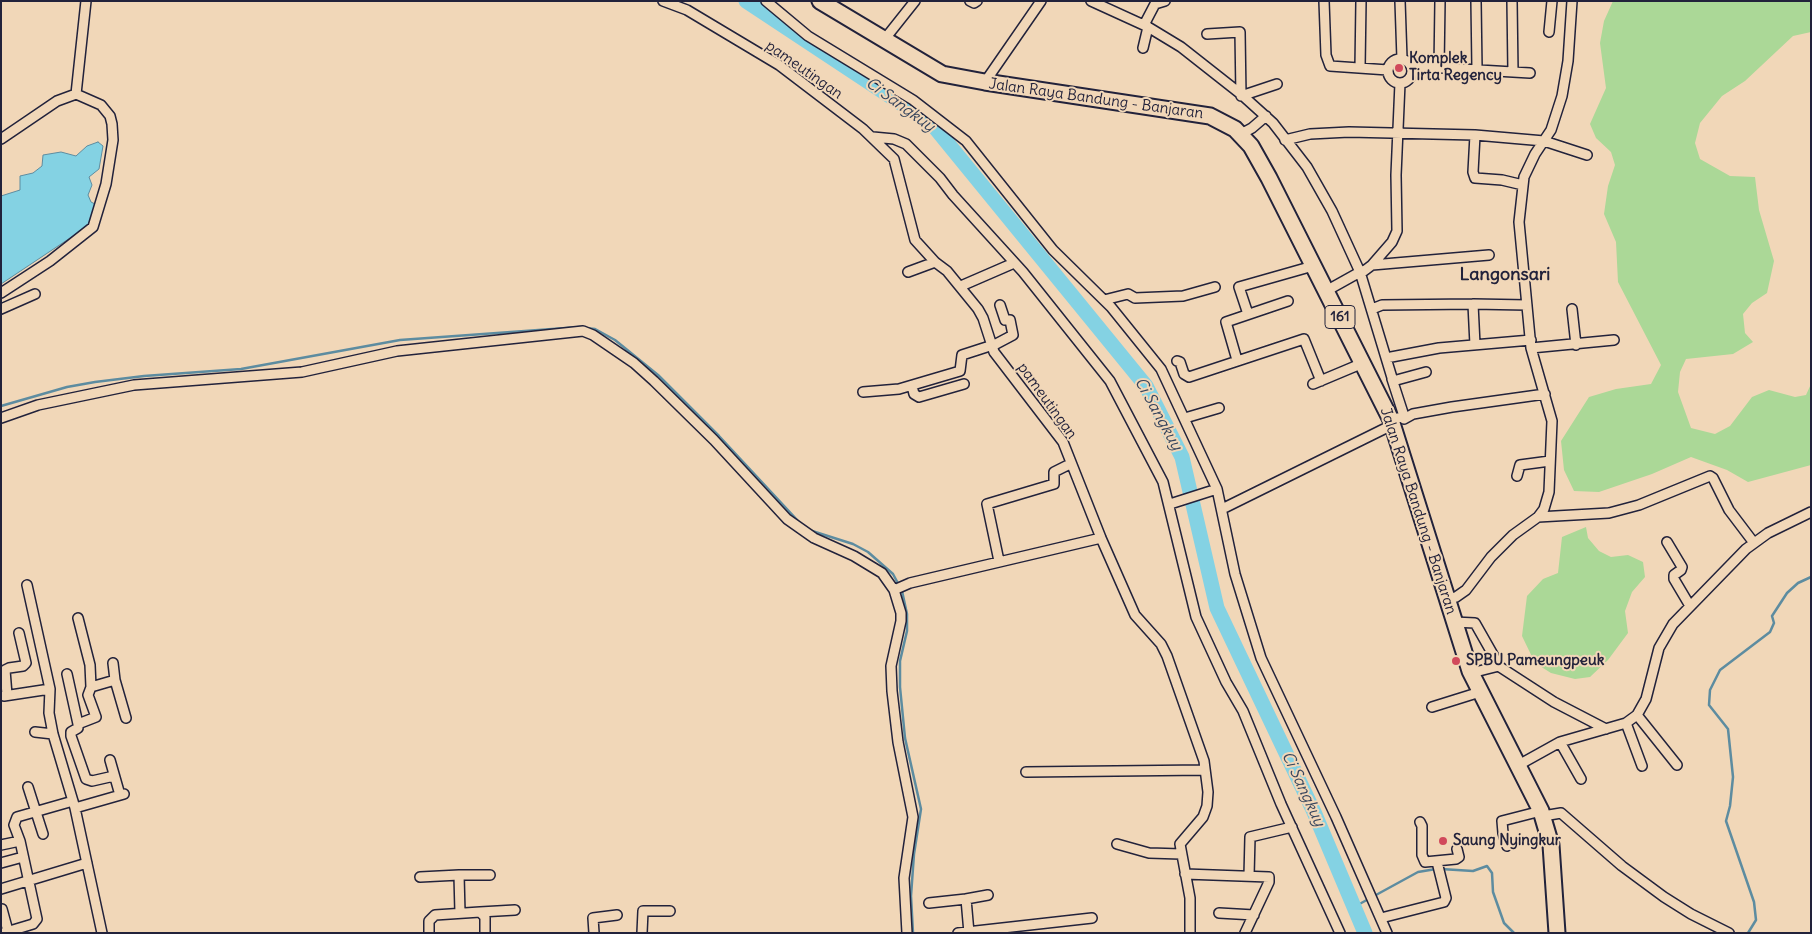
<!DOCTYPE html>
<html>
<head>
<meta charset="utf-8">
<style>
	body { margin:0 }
	#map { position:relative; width:1812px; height:934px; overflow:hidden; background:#f1d7b8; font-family:Delius,sans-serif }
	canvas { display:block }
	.frame { position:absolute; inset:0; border:2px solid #22223b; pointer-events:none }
</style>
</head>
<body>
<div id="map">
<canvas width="1812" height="934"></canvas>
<div class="frame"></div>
</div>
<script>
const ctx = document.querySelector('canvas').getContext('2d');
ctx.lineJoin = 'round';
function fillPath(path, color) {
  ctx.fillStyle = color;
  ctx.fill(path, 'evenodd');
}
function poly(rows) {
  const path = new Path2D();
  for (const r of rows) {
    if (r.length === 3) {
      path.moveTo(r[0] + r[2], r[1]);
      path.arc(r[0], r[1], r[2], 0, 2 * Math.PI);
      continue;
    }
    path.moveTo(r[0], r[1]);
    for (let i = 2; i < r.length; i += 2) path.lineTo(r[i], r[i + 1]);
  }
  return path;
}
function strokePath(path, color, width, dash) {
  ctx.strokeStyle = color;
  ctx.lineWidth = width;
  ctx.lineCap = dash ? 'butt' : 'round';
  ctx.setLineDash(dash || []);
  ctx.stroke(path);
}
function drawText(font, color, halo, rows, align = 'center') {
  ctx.font = font + ' Delius,sans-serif';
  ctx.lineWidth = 4;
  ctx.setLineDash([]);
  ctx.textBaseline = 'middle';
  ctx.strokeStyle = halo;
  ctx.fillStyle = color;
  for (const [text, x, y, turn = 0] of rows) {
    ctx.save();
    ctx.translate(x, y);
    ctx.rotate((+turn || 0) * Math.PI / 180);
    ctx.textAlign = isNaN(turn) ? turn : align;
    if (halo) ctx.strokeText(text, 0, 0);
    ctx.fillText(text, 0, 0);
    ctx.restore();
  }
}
const green = poly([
	[1613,1,1811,1,1811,32,1793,36,1745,81,1722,96,1700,123,1695,143,1700,159,1730,176,1755,177,1759,210,1774,261,1767,293,1752,303,1743,314,1745,333,1753,342,1733,354,1686,359,1680,372,1678,392,1691,428,1715,434,1730,426,1752,397,1769,390,1795,397,1806,395,1811,384,1811,465,1748,482,1727,470,1691,457,1652,474,1599,492,1574,491,1564,470,1561,441,1589,397,1616,389,1651,384,1661,365,1618,282,1616,242,1604,214,1608,186,1615,165,1611,152,1596,138,1590,124,1606,88,1600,43,1604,21],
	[1586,527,1588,538,1599,551,1611,557,1628,555,1643,562,1645,577,1632,592,1625,611,1628,633,1608,660,1590,677,1575,679,1551,673,1535,663,1522,636,1527,596,1543,579,1558,573,1562,537]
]);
const water = poly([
	[98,142,103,146,99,169,89,177,92,185,88,195,91,202,95,204,88,226,1,284,1,196,20,190,20,176,33,173,42,166,43,155,61,152,76,156,87,146,98,142]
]);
const stream = poly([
	[585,328,595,329,615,340,658,375,719,436,799,522],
	[1,406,67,387,95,382,144,376,241,369,400,340,580,327],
	[809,530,853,544,868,552,893,574,902,591,907,614,907,631,900,661,900,687,905,738,921,809,914,854,911,896,913,933],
	[1441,869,1473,871,1487,866,1492,873,1493,892,1504,923,1514,933],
	[1354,907,1418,872,1436,869],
	[1748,933,1756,920,1754,902,1726,821,1730,806,1733,777,1728,729,1709,705,1710,690,1720,670,1770,632,1774,623,1772,616,1787,593,1798,583,1811,577]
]);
const river = poly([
	[746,1,932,124,1146,386,1182,457,1217,608,1314,812,1365,933]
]);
const minor = poly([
	[663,1,687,10,779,65,863,129,894,159,915,240,935,262,947,271,978,309,983,318,994,352,1063,442,1101,538,1135,615,1161,644,1167,656,1204,761,1208,792,1207,806,1203,817,1180,844,1190,898,1190,933],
	[766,1,808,36,913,100,966,141,1053,250,1111,307,1161,369,1217,489,1235,574,1261,658,1336,817,1387,933],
	[970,1,974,3,977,1],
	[1091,1,1148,27,1181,47,1242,95,1273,123,1307,167,1332,211,1360,272,1393,381,1426,372],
	[1324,1,1326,55,1330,66,1388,70],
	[1400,1,1402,59],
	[1476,1,1477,69],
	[1512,1,1513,72],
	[1144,25,1155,4,1165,1],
	[1549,32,1552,1],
	[1207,34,1240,32,1241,96,1277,84],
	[884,40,915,1],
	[1143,48,1148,27],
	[1400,71,12],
	[1411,66,1530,73],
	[1360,68,1361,1],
	[1439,68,1440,1],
	[985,82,1041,1],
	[76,94,86,1],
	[1241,134,1252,128,1266,116],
	[1475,135,1473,172,1475,178,1502,180,1523,185],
	[873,137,894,139,906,144,940,178,953,195,1023,272,1110,381,1163,482,1196,617,1226,682,1243,711,1281,804,1340,933],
	[1284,137,1285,140,1310,134,1349,132,1475,135,1544,141,1587,155],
	[1,139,57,101,76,94,101,105,110,116,112,124,113,140,106,184,93,227,50,261,1,293],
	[1372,265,1489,255],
	[908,272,935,262],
	[961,286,1014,263],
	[1326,291,1360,272,1360,274,1372,265,1392,242,1397,231,1396,175,1400,83],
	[1104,300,1128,294,1135,298,1183,296,1215,287],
	[1371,307,1372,309,1382,305,1473,304],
	[1,309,35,294],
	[1572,309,1576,345],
	[1248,314,1239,287,1313,266],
	[1475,345,1473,304,1527,305],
	[1531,348,1614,340],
	[1386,356,1386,358,1439,348,1531,340],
	[1237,360,1226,322,1288,301],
	[1177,361,1180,362,1184,374,1189,377,1304,339,1321,381],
	[1392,379,1404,416],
	[1313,384,1363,363],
	[912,386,914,394,919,397,964,384],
	[863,392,899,389,960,371,962,355,996,344,1013,335,1010,320,1005,320,1000,305],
	[1,418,38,405,134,385,302,372,397,351,583,331,593,335,634,363,654,381,714,440,787,519,814,538,854,556,882,573,894,590,901,613,901,621,891,666,892,691,898,742,913,817,904,878,907,933],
	[1185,418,1219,408],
	[1391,420,1404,416,1404,419,1413,414,1452,407,1545,394],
	[1517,476,1520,465,1550,461],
	[1170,504,1217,489],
	[1222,509,1392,425],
	[1538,517,1609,513,1639,505,1710,476,1713,478,1729,510,1754,543],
	[1667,542,1682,567,1681,570,1674,575,1674,579,1690,606],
	[999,561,987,504,1054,484,1054,472,1070,464],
	[27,585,50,689,49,713,53,734,75,808,102,933],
	[894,590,910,583,1101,538],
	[1447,599,1456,597,1466,590,1491,557,1513,535,1538,517,1544,509,1549,492,1552,421,1531,348,1519,222,1524,177,1535,154,1551,130,1562,96,1568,61,1572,1],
	[1454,622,1475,623,1500,667,1554,702,1606,729],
	[113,663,115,680],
	[1470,671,1479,671,1499,666],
	[67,674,78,724,78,728,71,732,71,736,86,779,92,781,114,776],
	[91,687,115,680,126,718],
	[7,695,5,670,9,668,23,666,26,663,19,633],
	[4,696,50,689],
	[1432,707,1480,692],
	[1637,715,1677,765],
	[1626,723,1642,766],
	[78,724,96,717,88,695,91,687,90,665,78,618],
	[35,732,53,734],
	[1560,742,1581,779],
	[110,760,120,795],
	[1518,763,1524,762,1560,742,1626,723,1637,715,1646,699,1659,648,1673,624,1746,549,1768,533,1811,512],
	[1026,772,1205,770],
	[28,787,43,834],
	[75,808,124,794],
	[1543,816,1561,813,1622,866,1664,897,1691,914,1729,933],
	[1420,822,1422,826,1422,855,1425,862,1456,859,1459,857,1457,849],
	[1117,844,1149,853,1181,854],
	[1,845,20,841,14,825,17,817,73,801],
	[1507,846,1503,833,1502,821,1541,811],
	[1,863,23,857],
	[1185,874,1269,877,1269,882,1245,933],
	[459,875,490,875],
	[1249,876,1250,837,1292,827],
	[420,877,459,875,460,913],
	[1,889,87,863],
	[966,899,988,895],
	[929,903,966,899,969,933],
	[2,909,8,931],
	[480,912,515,910],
	[1219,913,1254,915],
	[1381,918,1444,902,1446,898,1437,862],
	[3,933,33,924,37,919,20,841],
	[429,933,429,921,435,915,480,912,485,917,485,933],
	[594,933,593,918,617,915],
	[642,933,643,911,670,911],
	[958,933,1092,918]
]);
const primary = poly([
	[820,1,942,74,985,82,1210,116,1235,129,1251,146,1269,178,1391,420,1470,671,1541,811,1551,845,1557,933]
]);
const markers = [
	[1399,68,5,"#d1495b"],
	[1456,661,5,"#d1495b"],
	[1443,841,5,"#d1495b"]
];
const shields = [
	[1340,317,30]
];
const shieldNames = [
	["161",1340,317]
];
const poiNames = [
	["Komplek",1409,59],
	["Tirta Regency",1409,76],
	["SPBU Pameungpeuk",1466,661],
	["Saung Nyingkur",1453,841]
];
const streetNames = [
	["pameutingan",804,70,35],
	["Jalan Raya Bandung - Banjaran",1096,99,8],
	["pameutingan",1047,401,54],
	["Jalan Raya Bandung - Banjaran",1418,511,72]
];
const waterNames = [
	["Ci Sangkuy",900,105,36],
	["Ci Sangkuy",1158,414,61],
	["Ci Sangkuy",1303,789,65]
];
const quarterNames = [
	["Langonsari",1505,275]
];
fillPath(green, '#abd897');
fillPath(water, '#84d2e3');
strokePath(water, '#5d8ca0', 1);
strokePath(stream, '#5d8ca0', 2.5);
strokePath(river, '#84d2e3', 15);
strokePath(minor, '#22223b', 12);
strokePath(primary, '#22223b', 19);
strokePath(minor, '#f1d7b8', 9);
strokePath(primary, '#f1d7b8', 15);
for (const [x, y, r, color] of markers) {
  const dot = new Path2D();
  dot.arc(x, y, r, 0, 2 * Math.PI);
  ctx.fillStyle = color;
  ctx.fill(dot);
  strokePath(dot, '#f1d7b8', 2);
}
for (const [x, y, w] of shields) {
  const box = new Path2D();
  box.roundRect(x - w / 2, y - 11.5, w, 23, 4);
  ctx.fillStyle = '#f1d7b8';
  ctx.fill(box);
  strokePath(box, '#22223b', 1);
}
drawText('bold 14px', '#22223b', null, shieldNames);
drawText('bold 15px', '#22223b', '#f1d7b8', poiNames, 'left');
drawText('15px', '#22223b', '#f1d7b8', streetNames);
drawText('italic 16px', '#36455d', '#f1d7b8', waterNames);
drawText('bold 18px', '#22223b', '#f1d7b8', quarterNames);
</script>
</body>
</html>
